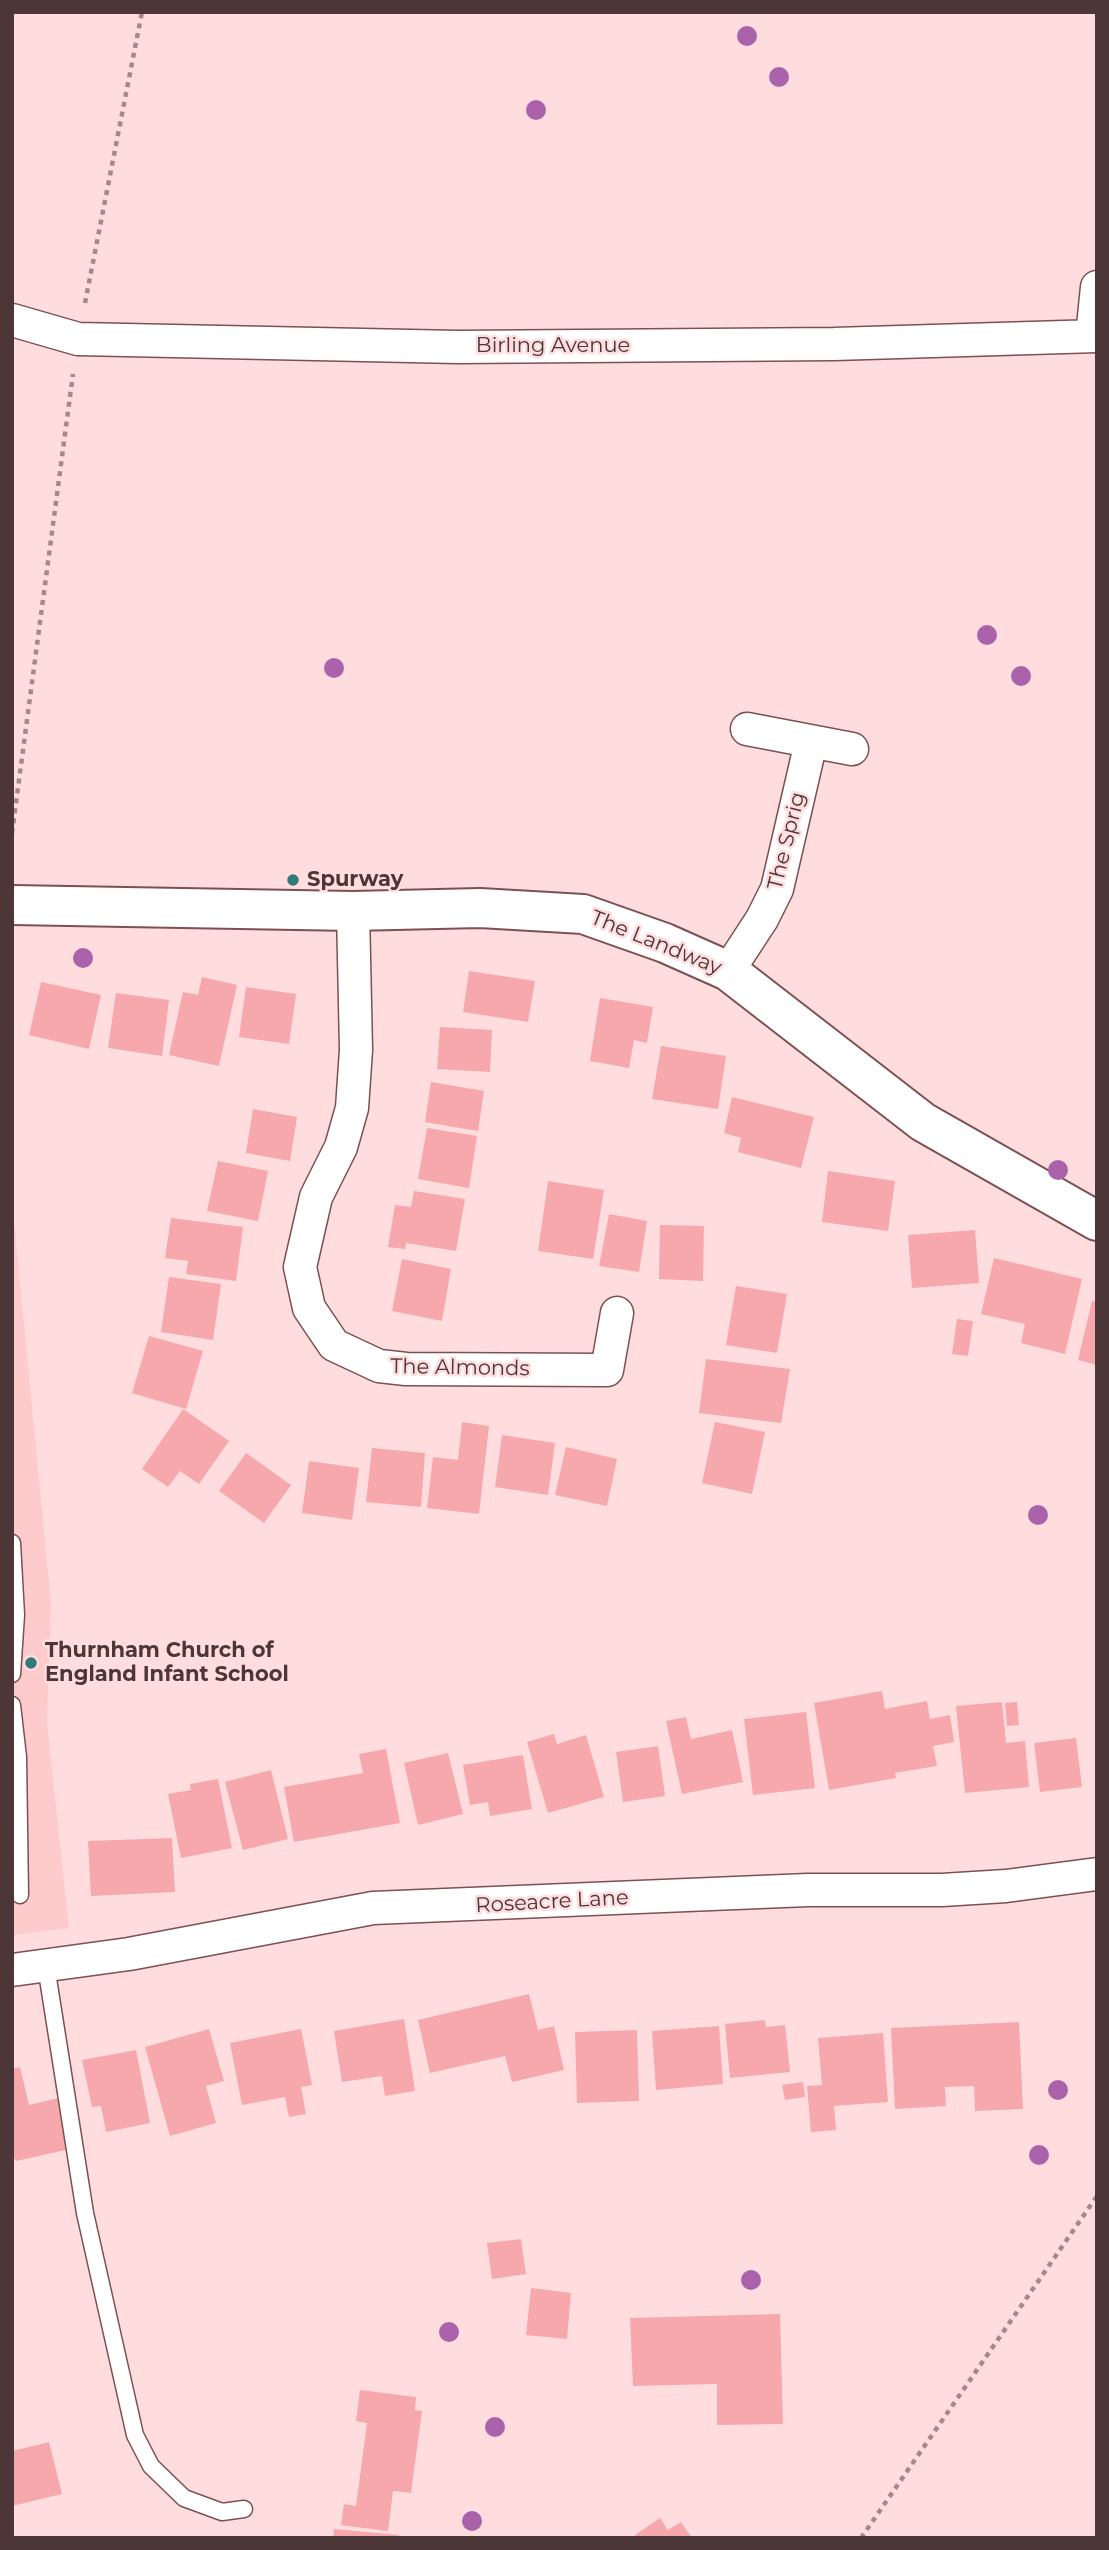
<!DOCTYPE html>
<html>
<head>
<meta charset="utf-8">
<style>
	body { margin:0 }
	#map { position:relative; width:1109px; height:2550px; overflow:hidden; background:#ffddde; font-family:Montserrat,sans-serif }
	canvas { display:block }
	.frame { position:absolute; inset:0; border:14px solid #4c3637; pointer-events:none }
</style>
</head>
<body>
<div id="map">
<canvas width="1109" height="2550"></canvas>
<div class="frame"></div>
</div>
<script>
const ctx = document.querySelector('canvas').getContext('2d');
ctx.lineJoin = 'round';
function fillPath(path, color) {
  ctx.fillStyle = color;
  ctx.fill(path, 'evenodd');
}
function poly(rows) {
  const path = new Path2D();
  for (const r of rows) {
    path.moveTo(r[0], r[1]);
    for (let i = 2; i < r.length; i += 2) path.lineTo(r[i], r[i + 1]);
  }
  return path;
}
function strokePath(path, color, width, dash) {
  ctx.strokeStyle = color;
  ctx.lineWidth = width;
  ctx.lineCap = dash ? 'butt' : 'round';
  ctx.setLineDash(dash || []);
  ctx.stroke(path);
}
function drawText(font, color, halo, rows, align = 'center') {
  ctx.font = font + ' Montserrat,sans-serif';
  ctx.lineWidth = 5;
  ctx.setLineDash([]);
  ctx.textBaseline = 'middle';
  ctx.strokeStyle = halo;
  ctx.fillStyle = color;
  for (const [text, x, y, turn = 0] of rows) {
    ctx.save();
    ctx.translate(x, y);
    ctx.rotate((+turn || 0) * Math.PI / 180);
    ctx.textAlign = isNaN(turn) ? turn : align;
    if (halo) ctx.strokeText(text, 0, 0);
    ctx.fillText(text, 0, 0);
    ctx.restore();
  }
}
const built = poly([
	[12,1200,51,1603,47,1723,69,1928,12,1935]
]);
const building = poly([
	[469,971,535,981,528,1022,463,1012],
	[202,977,237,985,219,1066,169,1055,183,992,198,995],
	[41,982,101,995,89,1049,29,1035],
	[246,987,296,994,289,1044,239,1037],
	[116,993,169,1000,162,1056,108,1048],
	[600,998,653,1007,647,1043,634,1040,629,1068,590,1061],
	[440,1027,492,1030,490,1072,437,1069],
	[661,1046,726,1056,718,1109,652,1099],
	[431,1082,484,1091,478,1131,425,1122],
	[732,1097,814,1117,801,1168,738,1152,741,1138,724,1133],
	[253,1109,297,1117,290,1161,246,1153],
	[427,1128,477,1136,469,1188,418,1179],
	[218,1161,268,1171,258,1221,207,1211],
	[828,1171,895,1181,888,1231,822,1222],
	[548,1181,604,1190,593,1259,538,1251],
	[414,1191,465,1199,456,1251,406,1243,405,1249,388,1247,395,1205,411,1207],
	[609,1214,647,1221,639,1272,599,1266],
	[171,1218,243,1227,236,1281,186,1274,188,1261,165,1258],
	[660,1225,704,1226,703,1281,659,1279],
	[975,1230,979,1283,912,1288,908,1235],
	[994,1258,1082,1279,1065,1354,1021,1343,1025,1324,981,1314],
	[402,1259,451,1269,442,1321,392,1311],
	[169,1277,221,1284,213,1340,161,1332],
	[736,1286,787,1294,777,1353,726,1345],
	[1092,1301,1097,1302,1097,1365,1078,1360],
	[957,1319,973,1321,968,1356,952,1354],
	[149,1336,203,1351,186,1409,132,1393],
	[706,1359,790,1369,781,1423,699,1413],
	[183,1409,229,1441,199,1484,180,1471,168,1487,142,1469],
	[462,1422,489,1426,479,1514,427,1508,433,1457,458,1460],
	[715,1422,765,1432,752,1494,702,1483],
	[502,1435,555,1443,548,1495,495,1487],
	[566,1447,617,1459,607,1506,555,1495],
	[372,1448,425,1453,421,1507,366,1502],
	[246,1453,291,1485,264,1523,219,1491],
	[309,1461,359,1468,352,1520,302,1513],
	[882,1691,885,1709,927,1701,930,1719,950,1715,954,1742,933,1746,937,1766,895,1773,896,1778,829,1790,814,1703],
	[1002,1702,1006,1743,1025,1741,1029,1787,965,1793,956,1706],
	[1017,1702,1019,1725,1007,1726,1005,1703],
	[806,1712,815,1788,753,1795,744,1719],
	[686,1717,691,1739,732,1730,743,1782,682,1794,666,1721],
	[554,1734,557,1744,586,1735,604,1797,548,1813,527,1742],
	[1076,1738,1082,1787,1040,1792,1034,1743],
	[658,1746,665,1796,623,1802,616,1752],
	[386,1749,400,1823,294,1842,284,1787,363,1773,359,1754],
	[448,1753,463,1814,418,1825,404,1763],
	[523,1755,532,1809,490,1816,488,1802,470,1805,463,1765],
	[271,1770,288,1839,243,1850,225,1782],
	[218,1779,232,1848,181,1858,168,1794,191,1790,190,1784],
	[172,1838,175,1892,91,1896,88,1841],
	[529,1994,538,2030,554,2026,564,2070,512,2082,505,2056,430,2073,418,2020],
	[404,2019,415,2091,385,2096,382,2076,342,2082,334,2031],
	[765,2020,766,2027,785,2025,790,2072,730,2078,725,2024],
	[1019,2022,1023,2109,975,2111,974,2086,945,2087,946,2106,895,2109,891,2028],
	[719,2026,723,2084,656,2090,652,2031],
	[209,2029,224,2081,206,2086,216,2123,170,2136,145,2047],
	[301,2029,312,2085,301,2087,306,2114,289,2117,285,2097,242,2105,230,2043],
	[637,2030,639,2101,577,2103,575,2032],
	[883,2033,888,2102,834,2106,836,2130,811,2132,807,2086,822,2085,818,2038],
	[136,2050,150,2123,106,2132,101,2106,92,2107,82,2060],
	[20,2067,29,2105,59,2098,70,2149,16,2161,12,2154,12,2069],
	[803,2082,805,2097,785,2100,782,2085],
	[521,2239,526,2274,492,2279,487,2243],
	[531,2288,571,2293,567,2339,526,2335],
	[780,2314,783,2424,717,2425,717,2384,633,2386,630,2318],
	[360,2390,416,2397,415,2410,422,2411,411,2493,393,2491,388,2531,341,2525,344,2504,356,2506,367,2423,356,2421],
	[49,2442,62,2494,12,2506,12,2451],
	[660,2518,668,2530,681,2522,692,2538,637,2538,635,2535],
	[334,2529,399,2535,399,2538,333,2538]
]);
const path = poly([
	[85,303,142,12],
	[12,833,73,374],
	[861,2538,1097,2196]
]);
const lane = poly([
	[12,1543,16,1615,12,1674],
	[12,1705,18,1757,20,1895],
	[46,1966,85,2213,135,2435,151,2466,184,2498,222,2512,244,2509]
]);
const street = poly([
	[12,320,78,339,458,347,834,344,1097,336],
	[1092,336,1097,287],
	[747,729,852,749],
	[353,911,356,1050,352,1108,341,1147,316,1197,300,1267,309,1308,334,1345,379,1366,406,1369,607,1370,617,1313],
	[728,971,762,919,777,889,811,742],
	[12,1970,129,1954,373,1908,808,1890,942,1890,1006,1886,1097,1874]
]);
const secondary = poly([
	[12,905,353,911,480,908,583,914,665,943,728,971,923,1122,1097,1221]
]);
const trees = [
	[747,36],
	[779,77],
	[536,110],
	[987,635],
	[334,668],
	[1021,676],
	[83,958],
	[1058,1170],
	[1038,1515],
	[1058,2090],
	[1039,2155],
	[751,2280],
	[449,2332],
	[495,2427],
	[472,2521]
];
const markers = [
	[293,880,7,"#327b7c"],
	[31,1663,7,"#327b7c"]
];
const streetNames = [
	["Birling Avenue",553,346],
	["The Sprig",787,841,-76],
	["The Landway",656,943,22],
	["The Almonds",460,1368,1],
	["Roseacre Lane",552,1902,-3]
];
const poiNames = [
	["Spurway",307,880],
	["Thurnham Church of",45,1651],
	["England Infant School",45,1675]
];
fillPath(built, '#fecbcd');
fillPath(building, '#f6a8ac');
strokePath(lane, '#7d5052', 19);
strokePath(street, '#7d5052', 35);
strokePath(secondary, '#7d5052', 42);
strokePath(path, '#a5898a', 4.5, [5, 5]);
strokePath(lane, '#fff', 16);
strokePath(street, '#fff', 32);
strokePath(secondary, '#fff', 38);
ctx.fillStyle = '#aa63aa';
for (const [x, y] of trees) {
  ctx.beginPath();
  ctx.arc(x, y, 10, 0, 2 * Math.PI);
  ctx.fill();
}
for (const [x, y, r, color] of markers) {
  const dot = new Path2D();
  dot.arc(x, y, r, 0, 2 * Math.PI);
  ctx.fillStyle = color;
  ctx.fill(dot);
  strokePath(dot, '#ffddde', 2.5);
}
drawText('21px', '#4c3637', '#ffddde', streetNames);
drawText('bold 21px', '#4c3637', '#ffddde', poiNames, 'left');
</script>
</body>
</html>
